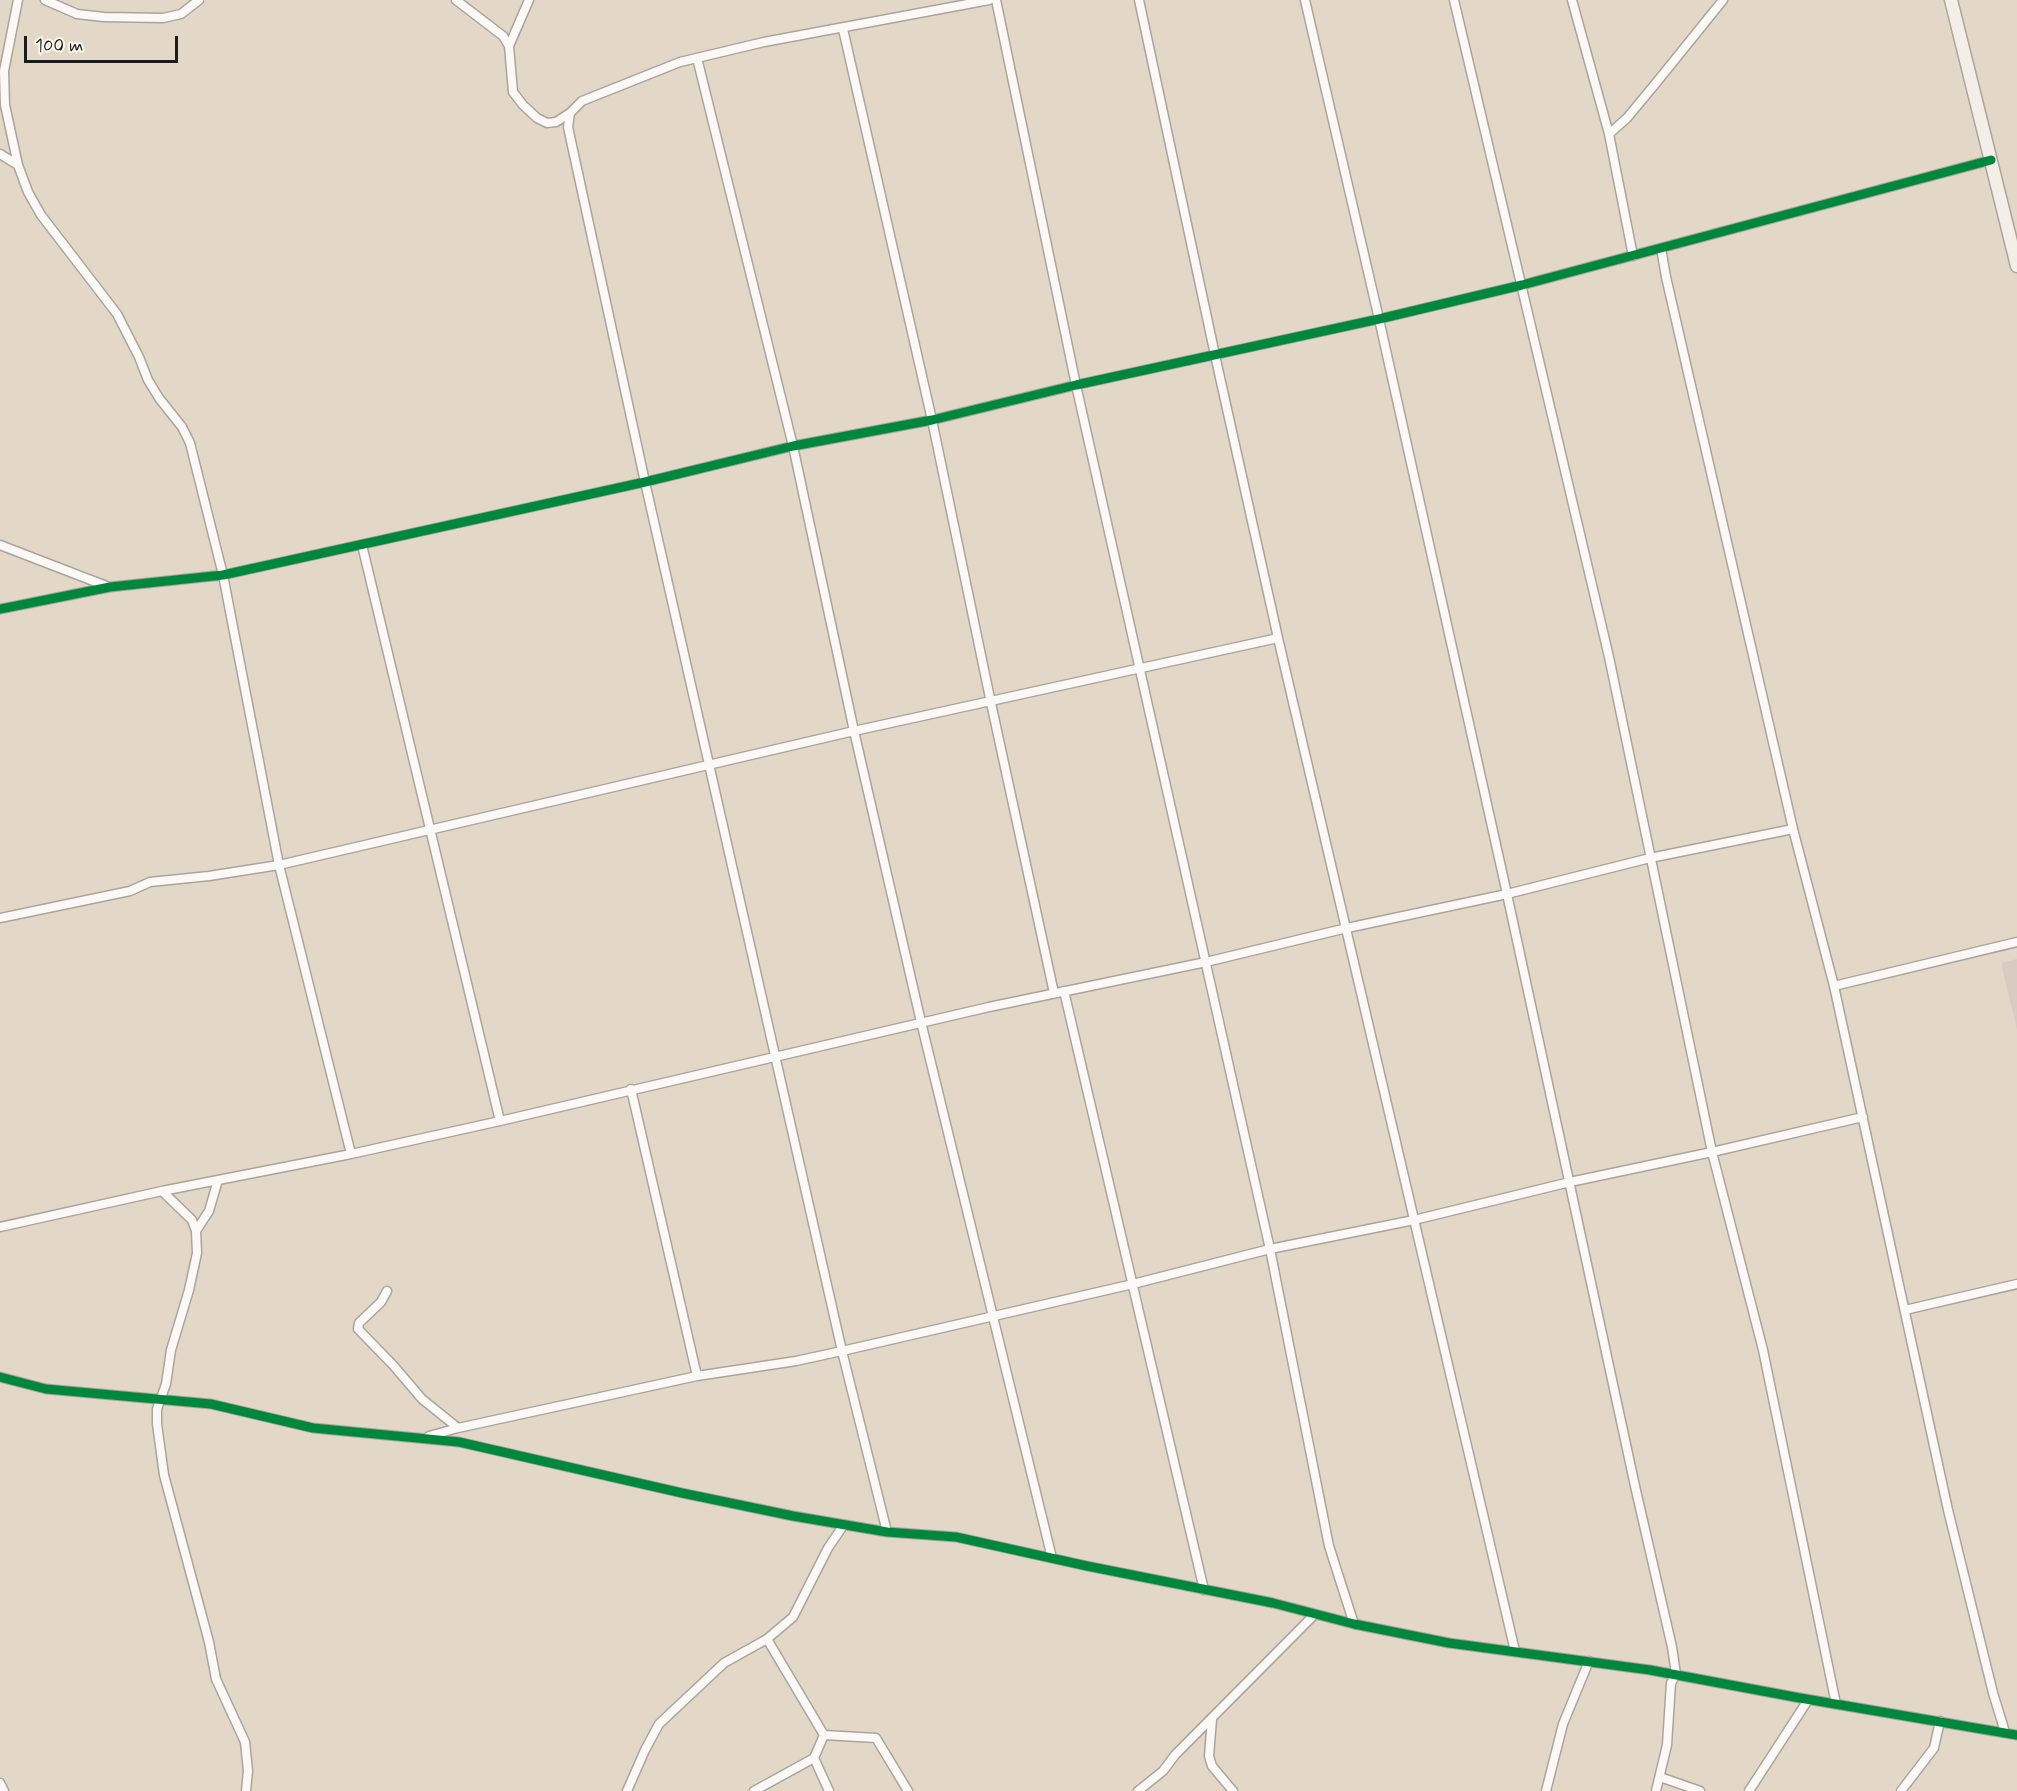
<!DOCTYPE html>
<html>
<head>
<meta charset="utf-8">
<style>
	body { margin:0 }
	#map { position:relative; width:2017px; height:1791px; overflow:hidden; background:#e3d8c7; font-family:Mynerve,sans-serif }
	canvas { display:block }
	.scale { position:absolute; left:24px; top:36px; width:154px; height:27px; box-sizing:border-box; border:3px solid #1c1c1c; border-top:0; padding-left:8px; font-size:18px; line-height:21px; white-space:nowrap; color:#1c1c1c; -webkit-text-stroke:4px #fbf7ec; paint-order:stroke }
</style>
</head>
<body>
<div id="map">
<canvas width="2017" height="1791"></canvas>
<div class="scale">100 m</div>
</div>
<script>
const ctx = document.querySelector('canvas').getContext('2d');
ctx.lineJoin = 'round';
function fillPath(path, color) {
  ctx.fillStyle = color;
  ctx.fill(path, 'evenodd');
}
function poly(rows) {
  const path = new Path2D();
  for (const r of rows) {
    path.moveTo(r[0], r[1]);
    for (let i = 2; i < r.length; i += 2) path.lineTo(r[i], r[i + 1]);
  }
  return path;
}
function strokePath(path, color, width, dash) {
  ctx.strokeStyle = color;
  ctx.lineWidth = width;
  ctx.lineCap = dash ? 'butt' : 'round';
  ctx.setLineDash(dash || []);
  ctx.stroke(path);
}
const industrial = poly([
	[2017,959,2017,1030,2001,963]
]);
const minor = poly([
	[45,0,77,14,104,17,163,18,181,14,199,0],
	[456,0,503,36,509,46,513,92,523,105,537,118,547,123,556,122,570,113],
	[996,0,1076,385,1270,1249,1329,1546,1354,1624],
	[1139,0,1215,355,1278,638,1515,1651],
	[1305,0,1379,319,1507,894,1635,1486,1672,1647,1676,1674,1671,1683,1667,1745,1656,1791],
	[1454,0,1609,657,1712,1152,1763,1350,1836,1704],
	[1572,0,1609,134,1633,256],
	[843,29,932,420,991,703,1054,993],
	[509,46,529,0],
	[697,58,793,446,854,731,921,1022,1052,1558],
	[1609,134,1627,118,1656,83,1723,0],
	[0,154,18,165,28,192,41,215,117,314,139,357,148,380,159,398,182,427,190,443,223,575,279,865,351,1154],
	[18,165,5,105,4,71,18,0],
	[1661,248,1666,277,1793,829,1834,986,1948,1510,1993,1693,2005,1732],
	[0,545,109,587],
	[362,545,500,1121],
	[0,609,110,587,223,575,645,482,793,446,932,420,1076,385,1379,319,1522,285,1991,160],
	[0,918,130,891,150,882,209,876,279,865,854,731,1278,638],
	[1834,986,2017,942],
	[1064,991,1204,1590],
	[631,1089,697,1376],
	[162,1191,192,1220,196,1231,197,1253,189,1290,171,1350,166,1384,157,1409,157,1424,164,1475,209,1642,216,1679,245,1742,248,1771,246,1791],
	[0,1227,162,1191,351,1154,500,1121,989,1007,1206,962,1347,928,1507,894,1650,858,1793,829],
	[196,1231,209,1211,218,1180],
	[387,1291,381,1302,359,1323,358,1329,393,1365,422,1399,458,1428],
	[1905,1310,2017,1284],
	[0,1377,46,1389,211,1404,313,1428,459,1442,682,1493,793,1516,887,1532,956,1537,1087,1566,1273,1603,1354,1624,1449,1643,1650,1670,1800,1698,2017,1735],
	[429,1436,458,1428,697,1376,796,1361,842,1351,1133,1284,1270,1249,1414,1220,1570,1182,1712,1152,1863,1117],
	[887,1532,842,1351,645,482,568,127,570,113,582,101,680,62,764,42,989,0],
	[1212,1719,1209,1756,1212,1766,1233,1791],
	[824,1735,876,1738,908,1791],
	[814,1758,829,1791],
	[1660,1777,1700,1791],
	[0,1783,4,1791],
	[627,1791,645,1750,659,1724,724,1663,767,1639,793,1617,828,1548,843,1526],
	[754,1791,814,1758,824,1735,767,1639],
	[1138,1791,1163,1771,1175,1755,1315,1614],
	[1546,1791,1563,1724,1589,1661],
	[1749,1791,1808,1700],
	[1901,1791,1934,1748,1940,1721]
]);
const secondary = poly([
	[1951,0,2017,266]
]);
const cycleway = poly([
	[0,609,110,587,223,575,645,482,793,446,932,420,1076,385,1379,319,1522,285,1991,160],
	[0,1377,46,1389,211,1404,313,1428,459,1442,682,1493,793,1516,887,1532,956,1537,1087,1566,1273,1603,1354,1624,1449,1643,1650,1670,1800,1698,2017,1735]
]);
fillPath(industrial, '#d9cbc1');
strokePath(minor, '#aba499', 11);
strokePath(secondary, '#aba499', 15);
strokePath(minor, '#fbf9f7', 8);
strokePath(secondary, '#f3efe8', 12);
strokePath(cycleway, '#00873e', 9);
</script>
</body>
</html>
